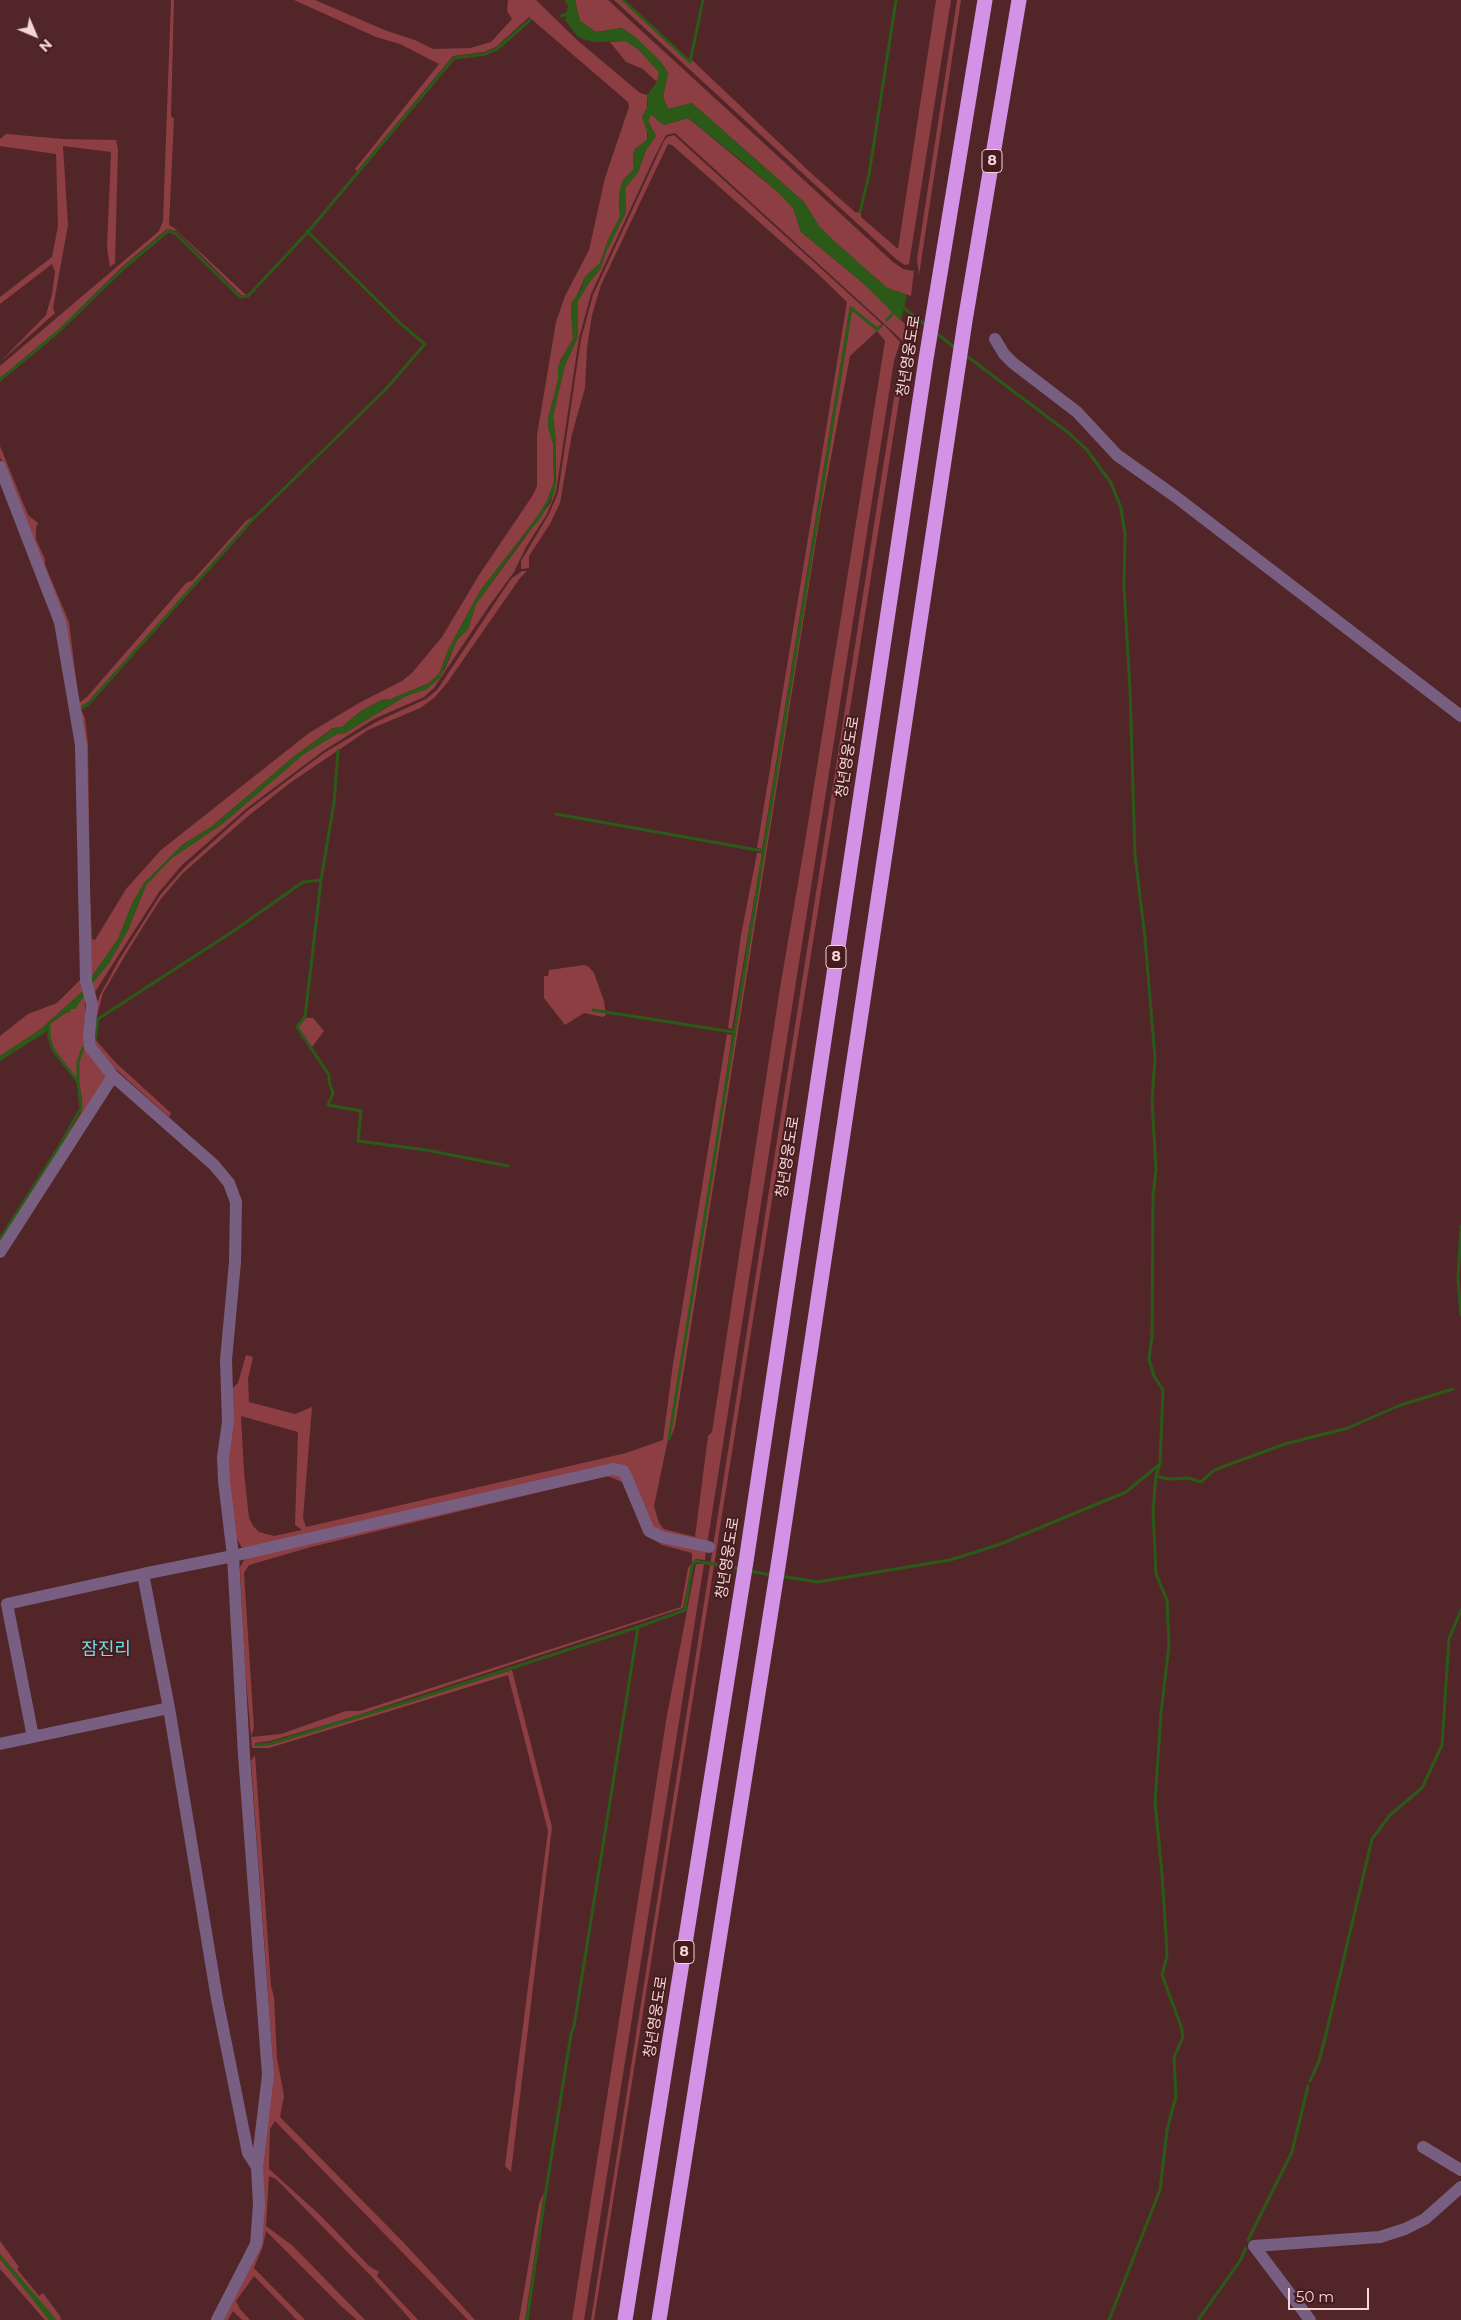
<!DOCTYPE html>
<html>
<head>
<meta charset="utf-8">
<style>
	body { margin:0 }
	#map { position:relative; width:1461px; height:2320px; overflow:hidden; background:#522628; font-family:Montserrat,sans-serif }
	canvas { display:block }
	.north { position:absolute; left:10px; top:10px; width:50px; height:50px; -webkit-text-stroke:4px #471c1f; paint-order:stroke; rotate:135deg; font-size:14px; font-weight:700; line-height:20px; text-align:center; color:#f4d6d6 }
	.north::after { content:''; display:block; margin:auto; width:18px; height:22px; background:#f4d6d6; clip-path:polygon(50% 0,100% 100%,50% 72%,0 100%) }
	.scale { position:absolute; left:1288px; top:2288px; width:81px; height:22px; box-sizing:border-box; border:2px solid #f4d6d6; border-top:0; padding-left:6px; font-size:15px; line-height:18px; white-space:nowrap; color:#f4d6d6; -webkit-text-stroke:4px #471c1f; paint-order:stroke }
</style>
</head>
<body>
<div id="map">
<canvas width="1461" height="2320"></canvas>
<div class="north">N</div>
<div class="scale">50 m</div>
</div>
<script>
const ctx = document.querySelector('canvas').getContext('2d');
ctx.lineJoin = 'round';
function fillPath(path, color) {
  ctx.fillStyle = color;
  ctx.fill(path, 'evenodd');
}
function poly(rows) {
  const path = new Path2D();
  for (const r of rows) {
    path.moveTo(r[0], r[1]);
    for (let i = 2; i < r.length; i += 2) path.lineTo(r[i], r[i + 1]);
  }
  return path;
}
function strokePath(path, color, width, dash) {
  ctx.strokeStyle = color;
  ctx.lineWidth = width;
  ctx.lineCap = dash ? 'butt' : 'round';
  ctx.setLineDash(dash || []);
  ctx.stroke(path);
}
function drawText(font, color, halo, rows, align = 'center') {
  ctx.font = font + ' Montserrat,"Noto Sans KR",sans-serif';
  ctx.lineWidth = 4;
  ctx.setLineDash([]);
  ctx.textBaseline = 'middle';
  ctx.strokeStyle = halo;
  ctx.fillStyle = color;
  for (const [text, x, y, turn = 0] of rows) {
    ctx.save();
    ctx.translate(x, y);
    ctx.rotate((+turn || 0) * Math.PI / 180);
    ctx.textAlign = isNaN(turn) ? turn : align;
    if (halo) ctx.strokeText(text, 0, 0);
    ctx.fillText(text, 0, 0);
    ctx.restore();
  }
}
const green = poly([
	[171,0,174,0,171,116,174,119,169,225,173,227,246,295,241,295,177,231,167,229,123,266,58,330,0,378,0,366,159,231,163,221],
	[294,0,315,0,387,31,415,40,433,49,470,48,491,42,512,19,507,11,508,0,536,0,577,40,640,93,647,95,647,140,635,149,633,155,634,169,623,180,619,202,620,217,608,240,600,263,585,277,571,309,573,339,560,361,558,380,548,419,548,427,553,443,554,482,551,492,544,508,480,591,449,648,439,674,429,683,391,699,382,700,361,711,342,727,333,728,297,754,211,827,182,845,144,883,132,904,118,939,90,979,69,647,24,516,0,457,0,446,28,515,38,523,36,527,36,539,45,559,45,565,69,622,79,703,87,697,187,582,192,581,247,520,253,517,88,702,80,707,85,718,88,744,90,897,92,939,95,940,126,889,161,850,309,733,359,703,402,681,412,673,442,637,479,575,533,495,537,486,537,435,556,322,565,296,589,250,605,178,629,107,628,102,529,17,496,47,484,52,453,56,357,171,355,169,439,64,400,44,376,37],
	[575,0,608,0,893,262,903,269,914,271,911,296,887,288,834,241,819,226,804,202,692,103,668,109,663,97,668,73,661,62,635,37,622,28,596,32,580,21],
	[614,0,622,0,690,63,692,60,812,174,855,212,861,213,861,217,898,249,936,0,951,0,909,264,905,265,896,259],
	[957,0,961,0,919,275,917,259],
	[626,41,639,50,659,72,657,82,643,69,626,62,610,42],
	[651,114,664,125,688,118,779,193,793,208,801,232,862,282,905,324,903,341,675,133,666,135,654,158,591,294,579,338,556,492,547,514,526,547,514,572,489,606,434,688,424,697,374,719,323,751,246,809,182,865,159,892,93,995,91,985,109,963,128,930,146,885,172,858,222,824,305,753,337,734,345,733,406,696,427,689,445,669,457,640,468,629,476,604,551,502,556,482,556,442,553,416,565,365,578,337,578,301,588,284,601,268,606,252,626,212,625,188,638,172,646,150,656,136,648,121],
	[6,134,63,139,116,140,118,149,115,263,110,267,107,248,111,152,63,146,68,225,53,308,55,313,0,362,46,315,52,294,55,272,52,264,0,304,0,297,52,257,58,226,56,154,0,146,0,139],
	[674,135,882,324,877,328,850,306,762,849,757,848,847,302,818,274,672,145,668,144,601,285,592,315,587,348,585,388,572,434,560,503,550,524,529,556,529,568,521,569,521,561,549,514,558,493,581,339,593,295,664,141,667,137],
	[852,310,877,331,883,324,900,342,894,361,707,1545,682,1540,653,1527,625,1468,242,1548,234,1533,226,1463,230,1391,238,1383,246,1355,253,1357,248,1379,249,1402,295,1414,312,1407,303,1518,306,1527,626,1453,663,1440,673,1364,727,1034,732,1035,714,1157,668,1439,654,1506,659,1523,664,1529,695,1537,708,1436,712,1432,779,994,805,842,885,341,877,331,850,356,820,516,675,1426,670,1440],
	[241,1416,298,1432,295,1525,302,1530,274,1536,259,1532,253,1526,249,1518,244,1472],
	[907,350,611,2214,594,2320,591,2320,897,379,902,357],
	[522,571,527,571,520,578,447,683,434,698,420,708,368,730,290,783,247,817,183,873,160,900,129,949,103,993,97,1016,96,1007,100,995,119,960,161,894,184,868,247,811,324,753,376,722,426,699,437,690,511,579],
	[757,853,762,853,732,1029,728,1028,741,935],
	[584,965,589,967,594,973,604,1001,606,1015,603,1017,584,1013,565,1025,544,998,544,976,548,976,549,970],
	[81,979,84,990,41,1029,0,1056,0,1036,28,1014,57,1003],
	[85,995,85,1020,108,1078,0,1241,81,1113,82,1099,79,1082,54,1049,50,1036,50,1024,71,1009],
	[306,1018,313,1018,324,1031,312,1047,298,1027],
	[96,1040,115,1062,171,1113,169,1117,108,1062,95,1045],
	[609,1472,619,1476,628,1485,643,1522,654,1537,706,1549,705,1560,696,1559,692,1563,683,1608,346,1719,270,1741,255,1743,256,1746,270,1745,512,1670,552,1827,511,2172,505,2166,548,1831,508,1675,269,1748,252,1748,245,1668,240,1567,246,1557,255,1554],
	[607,1476,625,1483,648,1536,662,1545,692,1553,692,1563,688,1568,681,1607,360,1711,346,1711,281,1734,251,1737,254,1728,244,1573,249,1565,311,1547],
	[696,1564,704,1564,584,2320,572,2320,667,1715],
	[255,1755,271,1986,274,1997,277,2058,284,2096,280,2117,405,2244,475,2320,468,2320,275,2121,270,2129,269,2169,320,2215,369,2266,379,2272,377,2276,418,2320,411,2320,371,2276,276,2179,269,2176,266,2226,293,2246,365,2320,357,2320,341,2306,266,2231,263,2246,254,2268,305,2320,297,2320,254,2276,236,2301,240,2309,250,2320,242,2320,233,2311,228,2320,220,2320,254,2254,261,2165,273,2061,251,1761],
	[544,2192,525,2320,519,2320,539,2204],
	[0,2241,19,2267,17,2269,39,2296,43,2293,60,2316,61,2320,56,2320,0,2254],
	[0,2259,35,2301,49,2320,45,2320,0,2269]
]);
const water = poly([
	[564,0,575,0,580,21,596,32,622,28,635,37,661,62,668,73,663,97,668,109,692,103,804,202,819,226,834,241,887,288,907,295,901,321,862,282,801,232,793,208,779,193,742,161,688,118,664,125,651,115,648,121,656,136,646,150,638,172,625,188,626,212,606,252,601,268,588,284,578,301,578,337,565,365,553,416,556,442,555,491,540,519,524,537,476,604,468,629,457,640,440,678,427,689,406,696,345,733,337,734,305,753,222,824,172,858,146,885,128,930,109,963,91,985,90,979,118,939,132,904,144,883,182,845,211,827,297,754,334,728,342,727,361,711,383,700,391,699,429,683,439,674,449,648,480,591,537,517,547,500,554,482,553,443,548,427,548,419,558,380,558,366,573,339,571,303,581,289,585,277,600,263,608,240,620,217,619,194,621,186,623,180,634,169,633,155,635,149,647,140,648,134,642,117,648,105,647,95,657,82,659,72,639,50,626,41,593,42,578,37,565,20,568,6],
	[84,990,85,995,75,1009,71,1009,69,1013,66,1012,63,1014,48,1026,46,1032,0,1061,0,1056,41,1029],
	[0,2254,55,2318,56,2320,49,2320,0,2259]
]);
const stream = poly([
	[623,0,690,62,703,0],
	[561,16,567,14],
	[860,212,869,175,896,0],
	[900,305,927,326],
	[887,320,893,313],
	[936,333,957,349],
	[964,354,1070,434,1087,450,1111,483,1121,508,1125,534,1124,586,1130,689,1135,855,1145,938,1155,1058,1152,1100,1156,1170,1153,1196,1152,1336,1149,1359,1154,1376,1163,1390,1160,1463,1156,1476,1153,1511,1156,1574,1167,1600,1169,1644,1161,1714,1155,1802,1162,1874,1166,1935,1167,1956,1162,1975,1181,2026,1183,2037,1174,2057,1176,2096,1167,2130,1160,2190,1109,2320],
	[0,380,59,331,125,267,168,231,175,233,240,297,248,296,307,233,454,58,485,54,497,49,530,20],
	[81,709,89,703,254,518,386,389,425,344,402,325,307,231],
	[556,814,763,851],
	[321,880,305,1017,297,1027,329,1075,329,1082,333,1093,328,1105,361,1111,358,1141,426,1150,508,1166],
	[593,1010,733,1032],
	[95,1041,98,1019,235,930,303,882,321,880,334,803,338,750],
	[78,1082,78,1062,83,1048],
	[1461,1226,1458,1279,1461,1315],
	[0,1239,60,1145,81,1108,78,1082,53,1050,49,1037,49,1025],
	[669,1439,851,308,877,329,881,326],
	[1157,1476,1168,1479,1188,1478,1201,1482,1213,1471,1222,1467,1285,1444,1348,1428,1398,1406,1453,1389],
	[750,1571,771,1575],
	[780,1576,818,1582,950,1560,998,1545,1126,1492,1160,1464],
	[256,1745,269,1744,410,1701,638,1627,685,1610,692,1566,695,1561,742,1569],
	[1310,2081,1319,2061,1326,2034,1372,1839,1390,1815,1422,1788,1442,1745,1449,1639,1461,1610],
	[1248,2240,1292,2152,1308,2086],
	[527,2320,544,2203,571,2034,574,2026,638,1627],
	[1198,2320,1240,2261,1246,2248]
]);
const minor = poly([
	[995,339,1004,354,1013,363,1077,412,1117,455,1176,497,1461,716],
	[0,467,60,622,81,745,86,981,92,1004,89,1036,90,1047,113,1076,214,1165,229,1183,236,1202,235,1262,226,1360,228,1422,223,1457,224,1481,233,1556,143,1574,169,1708,217,1999,248,2153,257,2167],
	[0,1252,113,1076],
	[33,1737,7,1604,143,1574],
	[0,1744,169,1708],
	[1423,2147,1461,2170],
	[1254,2246,1380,2237,1405,2229,1425,2219,1461,2187],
	[1254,2246,1310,2320],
	[217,2320,256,2244,259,2205,257,2167,268,2075,244,1755,233,1556,613,1469,623,1471,626,1476,649,1531,662,1537,709,1547]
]);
const highway = poly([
	[625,2320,747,1555,926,359,985,0],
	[659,2320,779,1560,965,321,1019,0]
]);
const shields = [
	[992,161,20],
	[836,957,20],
	[684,1952,20]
];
const shieldNames = [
	["8",992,161],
	["8",836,957],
	["8",684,1952]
];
const streetNames = [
	["청년영웅도로",909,356,-81],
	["청년영웅도로",848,757,-81],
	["청년영웅도로",788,1157,-81],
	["청년영웅도로",728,1558,-81],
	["청년영웅도로",656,2017,-81]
];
const quarterNames = [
	["잠진리",106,1650]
];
fillPath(green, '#8c3e43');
fillPath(water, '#2b5a18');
strokePath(stream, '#2b5a18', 3);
strokePath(minor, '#785e80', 12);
strokePath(highway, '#d392e6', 15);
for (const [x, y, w] of shields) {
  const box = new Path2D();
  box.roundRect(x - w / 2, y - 11.5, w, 23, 4);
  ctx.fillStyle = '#471c1f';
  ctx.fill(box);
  strokePath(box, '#f4d6d6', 1);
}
drawText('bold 14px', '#f4d6d6', null, shieldNames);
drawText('15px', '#f4d6d6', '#471c1f', streetNames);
drawText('18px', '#71dee1', '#471c1f', quarterNames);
</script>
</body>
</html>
